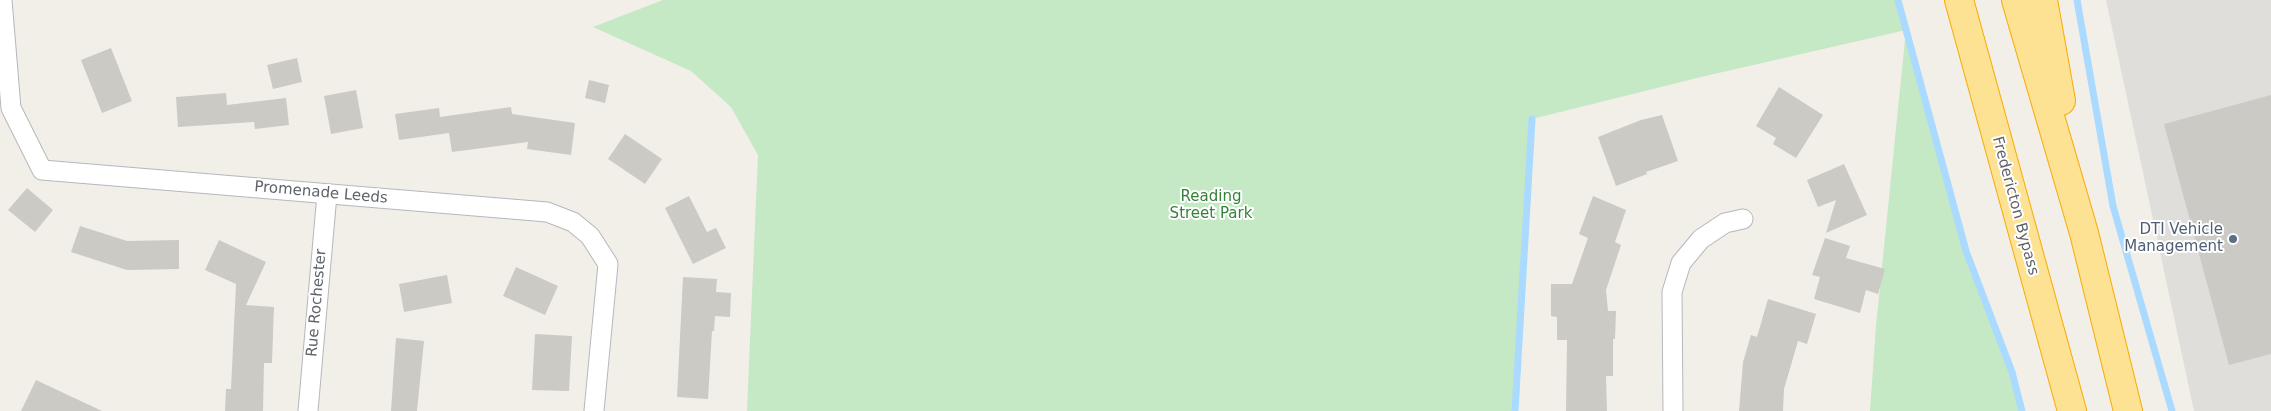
<!DOCTYPE html>
<html>
<head>
<meta charset="utf-8">
<style>
	body { margin:0 }
	canvas { display:block; background:#f1efe8 }
</style>
</head>
<body>
<canvas width="2271" height="411"></canvas>
<script>
const ctx = document.querySelector('canvas').getContext('2d');
ctx.lineJoin = 'round';
function fillPath(path, color) {
  ctx.fillStyle = color;
  ctx.fill(path, 'evenodd');
}
function poly(rows) {
  const path = new Path2D();
  for (const r of rows) {
    path.moveTo(r[0], r[1]);
    for (let i = 2; i < r.length; i += 2) path.lineTo(r[i], r[i + 1]);
  }
  return path;
}
function strokePath(path, color, width, dash) {
  ctx.strokeStyle = color;
  ctx.lineWidth = width;
  ctx.lineCap = dash ? 'butt' : 'round';
  ctx.setLineDash(dash || []);
  ctx.stroke(path);
}
function drawText(font, color, halo, rows, align = 'center') {
  ctx.font = font + ' "DejaVu Sans",sans-serif';
  ctx.lineWidth = 4;
  ctx.setLineDash([]);
  ctx.textBaseline = 'middle';
  ctx.strokeStyle = halo;
  ctx.fillStyle = color;
  for (const [text, x, y, turn = 0] of rows) {
    ctx.save();
    ctx.translate(x, y);
    ctx.rotate((+turn || 0) * Math.PI / 180);
    ctx.textAlign = isNaN(turn) ? turn : align;
    if (halo) ctx.strokeText(text, 0, 0);
    ctx.fillText(text, 0, 0);
    ctx.restore();
  }
}
const industrial = poly([
	[2106,0,2271,0,2271,411,2194,411]
]);
const green = poly([
	[663,0,1898,0,1907,30,1966,251,2012,372,2022,411,1870,411,1876,326,1906,30,1701,77,1532,119,1515,411,747,411,758,155,731,107,691,71,593,27]
]);
const stream = poly([
	[1898,0,1966,251,2012,372,2022,411],
	[2077,0,2113,206,2172,411],
	[1515,411,1532,119]
]);
const building = poly([
	[111,48,132,101,102,113,81,60],
	[297,58,302,82,273,89,267,65],
	[589,80,609,85,605,103,585,98],
	[1779,87,1823,115,1796,158,1773,144,1776,138,1756,126],
	[356,90,363,128,331,134,324,96],
	[226,93,227,105,286,98,289,125,255,129,254,122,178,127,176,97],
	[2271,95,2271,354,2229,365,2164,124],
	[511,107,512,114,575,123,571,155,527,149,528,142,452,152,449,133,399,140,395,114,439,108,440,117],
	[1662,115,1678,161,1646,172,1647,174,1616,186,1598,137,1641,120],
	[625,134,662,159,645,184,608,159],
	[1844,164,1867,215,1826,233,1836,200,1818,207,1807,180],
	[27,188,53,210,35,232,8,210],
	[689,196,707,232,716,228,726,248,693,264,665,208],
	[1593,196,1626,210,1615,242,1621,245,1606,290,1608,311,1616,311,1615,339,1613,339,1613,376,1606,376,1607,411,1566,411,1567,340,1557,340,1557,317,1551,316,1551,284,1572,284,1588,238,1579,234],
	[80,226,127,241,179,240,179,269,127,270,71,252],
	[1825,238,1850,246,1846,258,1885,269,1878,294,1866,290,1860,313,1814,299,1820,277,1812,275],
	[219,240,266,262,246,305,274,307,272,363,264,363,263,411,225,411,226,389,231,389,236,284,205,270],
	[516,267,558,286,545,315,503,296],
	[447,275,452,303,404,312,399,284],
	[683,277,717,279,716,292,731,293,730,317,715,316,714,331,712,331,708,399,677,397],
	[1768,299,1816,314,1807,344,1798,341,1784,389,1783,411,1739,411,1743,362,1751,335,1757,337],
	[535,334,572,336,569,391,532,390],
	[396,338,424,341,417,411,391,411],
	[36,380,102,411,21,411]
]);
const street = poly([
	[2,0,11,108,42,170,547,212,573,222,590,236,608,264,594,411],
	[308,411,327,194],
	[1673,411,1672,292,1681,263,1701,239,1725,223,1743,219]
]);
const highway = poly([
	[1959,0,2072,411],
	[2016,0,2084,233,2128,411],
	[2043,0,2061,101]
]);
const markers = [
	[2233,239,5,"#5c6f8a"]
];
const streetNames = [
	["Promenade Leeds",321,193,5],
	["Fredericton Bypass",2015,206,75],
	["Rue Rochester",317,303,-85]
];
const parkNames = [
	["Reading",1211,197],
	["Street Park",1211,214]
];
const serviceNames = [
	["DTI Vehicle",2223,230],
	["Management",2223,247]
];
fillPath(industrial, '#e0deda');
fillPath(green, '#c5e8c5');
strokePath(stream, '#aadaff', 7);
fillPath(building, '#cccac5');
strokePath(street, '#b5b8bc', 21);
strokePath(highway, '#f9ab00', 30);
strokePath(street, '#fff', 19);
strokePath(highway, '#fde293', 28);
for (const [x, y, r, color] of markers) {
  const dot = new Path2D();
  dot.arc(x, y, r, 0, 2 * Math.PI);
  ctx.fillStyle = color;
  ctx.fill(dot);
  strokePath(dot, '#fff', 2);
}
drawText('15px', '#5f6368', '#fff', streetNames);
drawText('15px', '#348238', '#fff', parkNames);
drawText('15px', '#4e5e75', '#fff', serviceNames, 'right');
</script>
</body>
</html>
